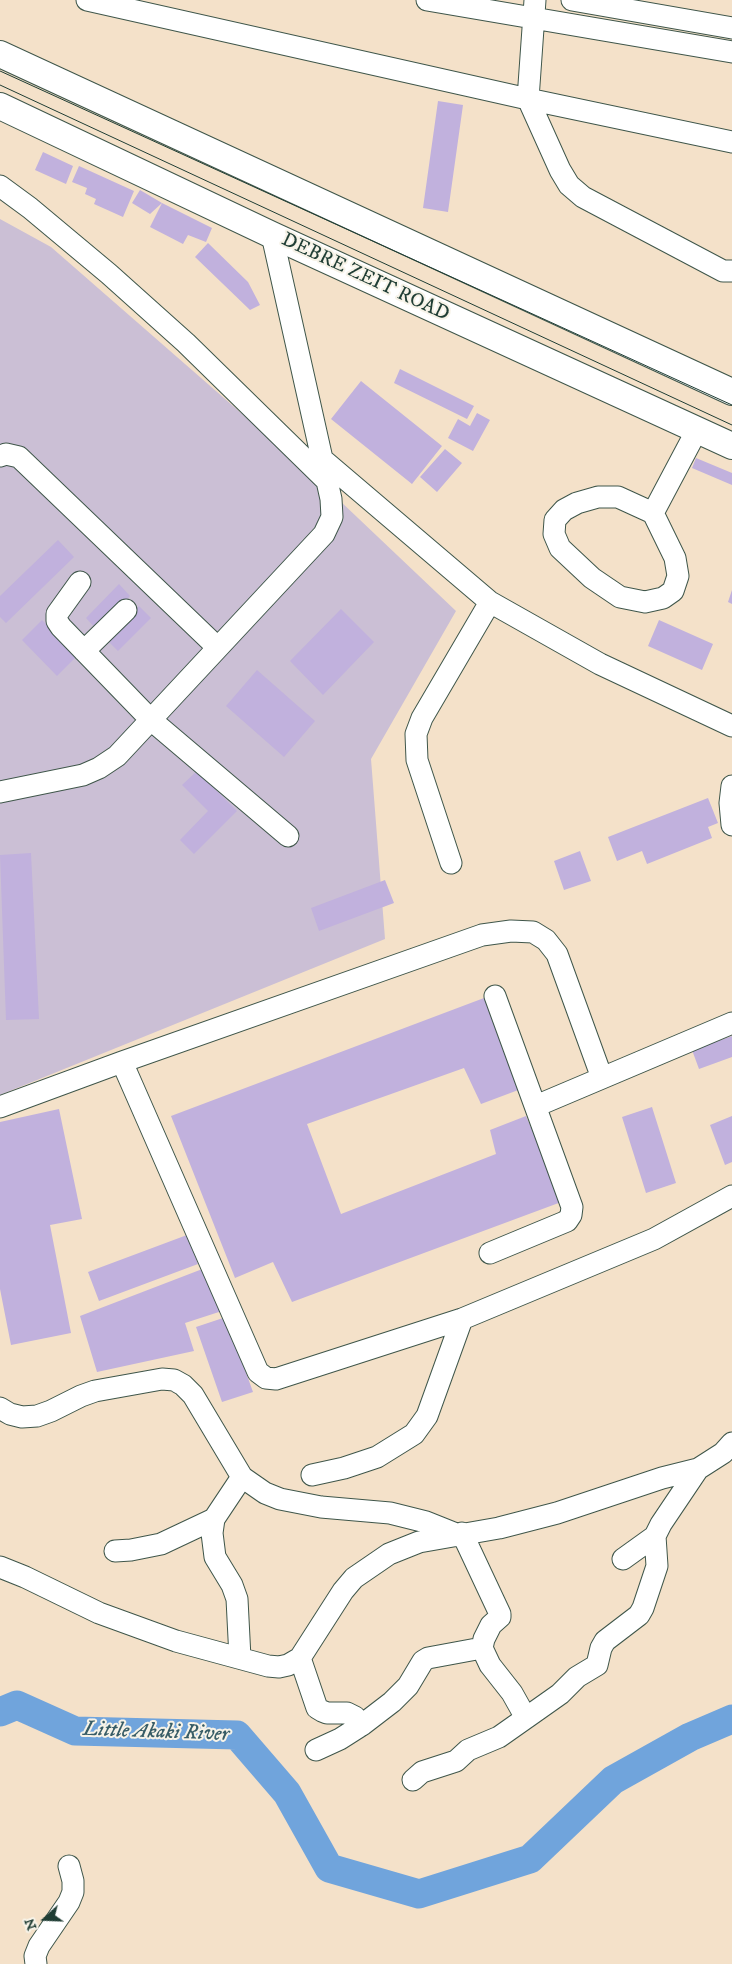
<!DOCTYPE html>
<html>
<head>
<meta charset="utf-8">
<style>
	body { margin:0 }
	#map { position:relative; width:732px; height:1964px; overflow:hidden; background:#f4e1c9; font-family:"IM FELL DW Pica",serif }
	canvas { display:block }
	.north { position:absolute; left:20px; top:1894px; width:50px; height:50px; -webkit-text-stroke:4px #f7f3e8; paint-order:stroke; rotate:250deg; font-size:14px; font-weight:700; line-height:20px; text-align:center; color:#1f3d34 }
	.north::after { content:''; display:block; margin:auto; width:18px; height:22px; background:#1f3d34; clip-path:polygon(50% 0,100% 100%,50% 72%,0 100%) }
</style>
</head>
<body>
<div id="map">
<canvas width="732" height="1964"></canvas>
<div class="north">N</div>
</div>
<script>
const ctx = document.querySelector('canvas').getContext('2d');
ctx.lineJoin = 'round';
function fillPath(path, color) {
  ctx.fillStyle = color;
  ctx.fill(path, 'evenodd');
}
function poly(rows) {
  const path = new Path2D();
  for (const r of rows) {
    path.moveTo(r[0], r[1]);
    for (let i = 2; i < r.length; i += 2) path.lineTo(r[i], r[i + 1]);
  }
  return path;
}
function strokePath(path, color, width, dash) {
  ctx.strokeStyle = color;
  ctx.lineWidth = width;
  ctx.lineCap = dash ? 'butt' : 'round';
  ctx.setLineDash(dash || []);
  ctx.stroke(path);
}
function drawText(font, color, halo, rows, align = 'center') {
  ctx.font = font + ' "IM FELL DW Pica",serif';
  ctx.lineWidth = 4;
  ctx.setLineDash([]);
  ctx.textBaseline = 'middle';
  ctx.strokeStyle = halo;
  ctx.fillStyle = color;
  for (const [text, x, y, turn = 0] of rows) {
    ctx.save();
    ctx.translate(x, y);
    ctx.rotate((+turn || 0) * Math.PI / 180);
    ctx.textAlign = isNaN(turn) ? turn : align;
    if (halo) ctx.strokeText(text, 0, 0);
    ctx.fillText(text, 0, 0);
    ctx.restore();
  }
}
const industrial = poly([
	[0,219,51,247,319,481,456,611,371,759,385,939,0,1095]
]);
const river = poly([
	[0,1712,17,1705,75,1731,237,1735,287,1793,329,1868,419,1894,530,1859,613,1780,690,1737,732,1719]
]);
const building = poly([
	[438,101,463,105,448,212,423,208],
	[43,152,73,166,66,184,35,170],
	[79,166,134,191,123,217,94,204,96,199,85,194,87,188,72,182],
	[140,190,162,203,150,214,132,203],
	[162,203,212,228,206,242,188,235,183,244,150,227],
	[208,243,248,282,260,305,250,310,195,257],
	[400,369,474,406,467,419,394,383],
	[361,381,442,446,412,484,331,419],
	[477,413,490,420,473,451,448,438,458,419,470,426],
	[445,449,462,463,437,492,420,477],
	[696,458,732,473,732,485,692,468],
	[58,540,74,557,6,623,0,617,0,596],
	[119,584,130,596,97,630,86,618],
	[732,590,732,604,728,602],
	[139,606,151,618,118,651,106,639],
	[341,609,374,642,323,695,290,661],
	[42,620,77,656,57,676,22,640],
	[659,620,713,644,702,670,648,646],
	[257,670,315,721,284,757,226,706],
	[197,771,237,811,194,854,180,840,208,811,182,785],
	[708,798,718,823,708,827,712,838,647,864,642,851,617,861,608,837],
	[580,851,591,881,564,890,554,861],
	[31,853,39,1019,6,1020,0,855],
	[385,880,394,903,319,931,311,908],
	[484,998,521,1089,481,1104,464,1068,307,1124,341,1214,496,1154,490,1130,526,1116,564,1201,292,1302,273,1262,235,1278,171,1116],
	[732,1036,732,1057,699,1069,692,1050],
	[652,1107,676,1183,646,1193,622,1117],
	[59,1109,82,1219,50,1225,71,1333,11,1345,0,1289,0,1122],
	[732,1116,732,1162,725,1165,710,1125],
	[187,1235,198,1264,99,1301,88,1272],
	[205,1268,222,1311,185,1323,194,1351,97,1372,80,1316],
	[226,1317,253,1392,222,1402,196,1327]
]);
const minor = poly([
	[87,0,528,99,732,142],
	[427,0,732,52],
	[535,0,528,99,560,170,569,185,583,197,723,271,732,271],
	[572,0,732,28],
	[0,186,30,208,109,274,186,343,326,480],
	[0,456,6,454,19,457,217,647],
	[322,459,490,602,600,664,732,726],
	[598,497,618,497,653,513,675,558,678,576,673,591,663,598,645,602,620,597,592,578,560,548,554,534,555,520,564,510,577,503,598,497],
	[653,513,697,430],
	[80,582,57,614,57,621,61,627,150,719,288,836],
	[84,651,126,610],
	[732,786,730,803,732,825],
	[0,792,83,775,99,768,117,756,324,534,332,517,331,499,272,235],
	[451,863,417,760,416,734,422,718,490,602],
	[122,1062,258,1372,266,1378,276,1379,462,1319,654,1239,732,1196],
	[536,1106,732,1023],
	[0,1107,122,1062,482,935,511,931,533,932,546,940,557,954,602,1078],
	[490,1253,567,1221,571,1215,572,1207,495,996],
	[0,1408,10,1414,22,1417,37,1416,51,1411,81,1396,95,1391,162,1379,174,1380,183,1385,193,1395,242,1477,265,1493,280,1499,321,1507,390,1513,426,1522,456,1534],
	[312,1475,344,1468,377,1457,414,1434,427,1416,462,1319],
	[115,1551,131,1550,161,1544,214,1519],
	[623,1559,655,1536,661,1524,698,1469],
	[0,1567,25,1577,99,1613,176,1641,268,1666,279,1667,288,1665,300,1658,343,1591,354,1578,389,1554,419,1542,499,1528,557,1513,662,1478,698,1469,723,1453,732,1443],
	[240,1658,237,1599,232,1585,215,1557,212,1533,214,1519,242,1477],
	[300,1658,317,1708,322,1711,327,1713,347,1713,355,1717,362,1725],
	[526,1718,560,1694,577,1677,597,1665,601,1648,605,1641,639,1615,643,1608,657,1566,655,1536],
	[316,1750,340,1739,362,1725,392,1702,408,1686,423,1661,428,1658,482,1648],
	[413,1780,422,1772,456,1761,468,1750,499,1737,526,1718,512,1693,490,1665,482,1648,484,1639,491,1625,500,1617,500,1614,462,1533],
	[36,1964,35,1956,39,1946,69,1902,73,1892,73,1881,69,1866]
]);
const major = poly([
	[0,54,732,392],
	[0,106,272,235,732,446]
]);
const tram = poly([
	[0,71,732,405],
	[0,85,732,425]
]);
const streetNames = [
	["DEBRE ZEIT ROAD",365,278,25]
];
const waterNames = [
	["Little Akaki River",156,1733,2]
];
fillPath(industrial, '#cbbfd5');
strokePath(river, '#70a4dc', 29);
fillPath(building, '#c1b1dd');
strokePath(minor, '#3f564a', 23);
strokePath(major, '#3f564a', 28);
strokePath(minor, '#fff', 21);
strokePath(major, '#fff', 26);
strokePath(tram, '#1f3d34', 1);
drawText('20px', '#1f3d34', '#f7f3e8', streetNames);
drawText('italic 21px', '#375c66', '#f7f3e8', waterNames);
</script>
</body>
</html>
